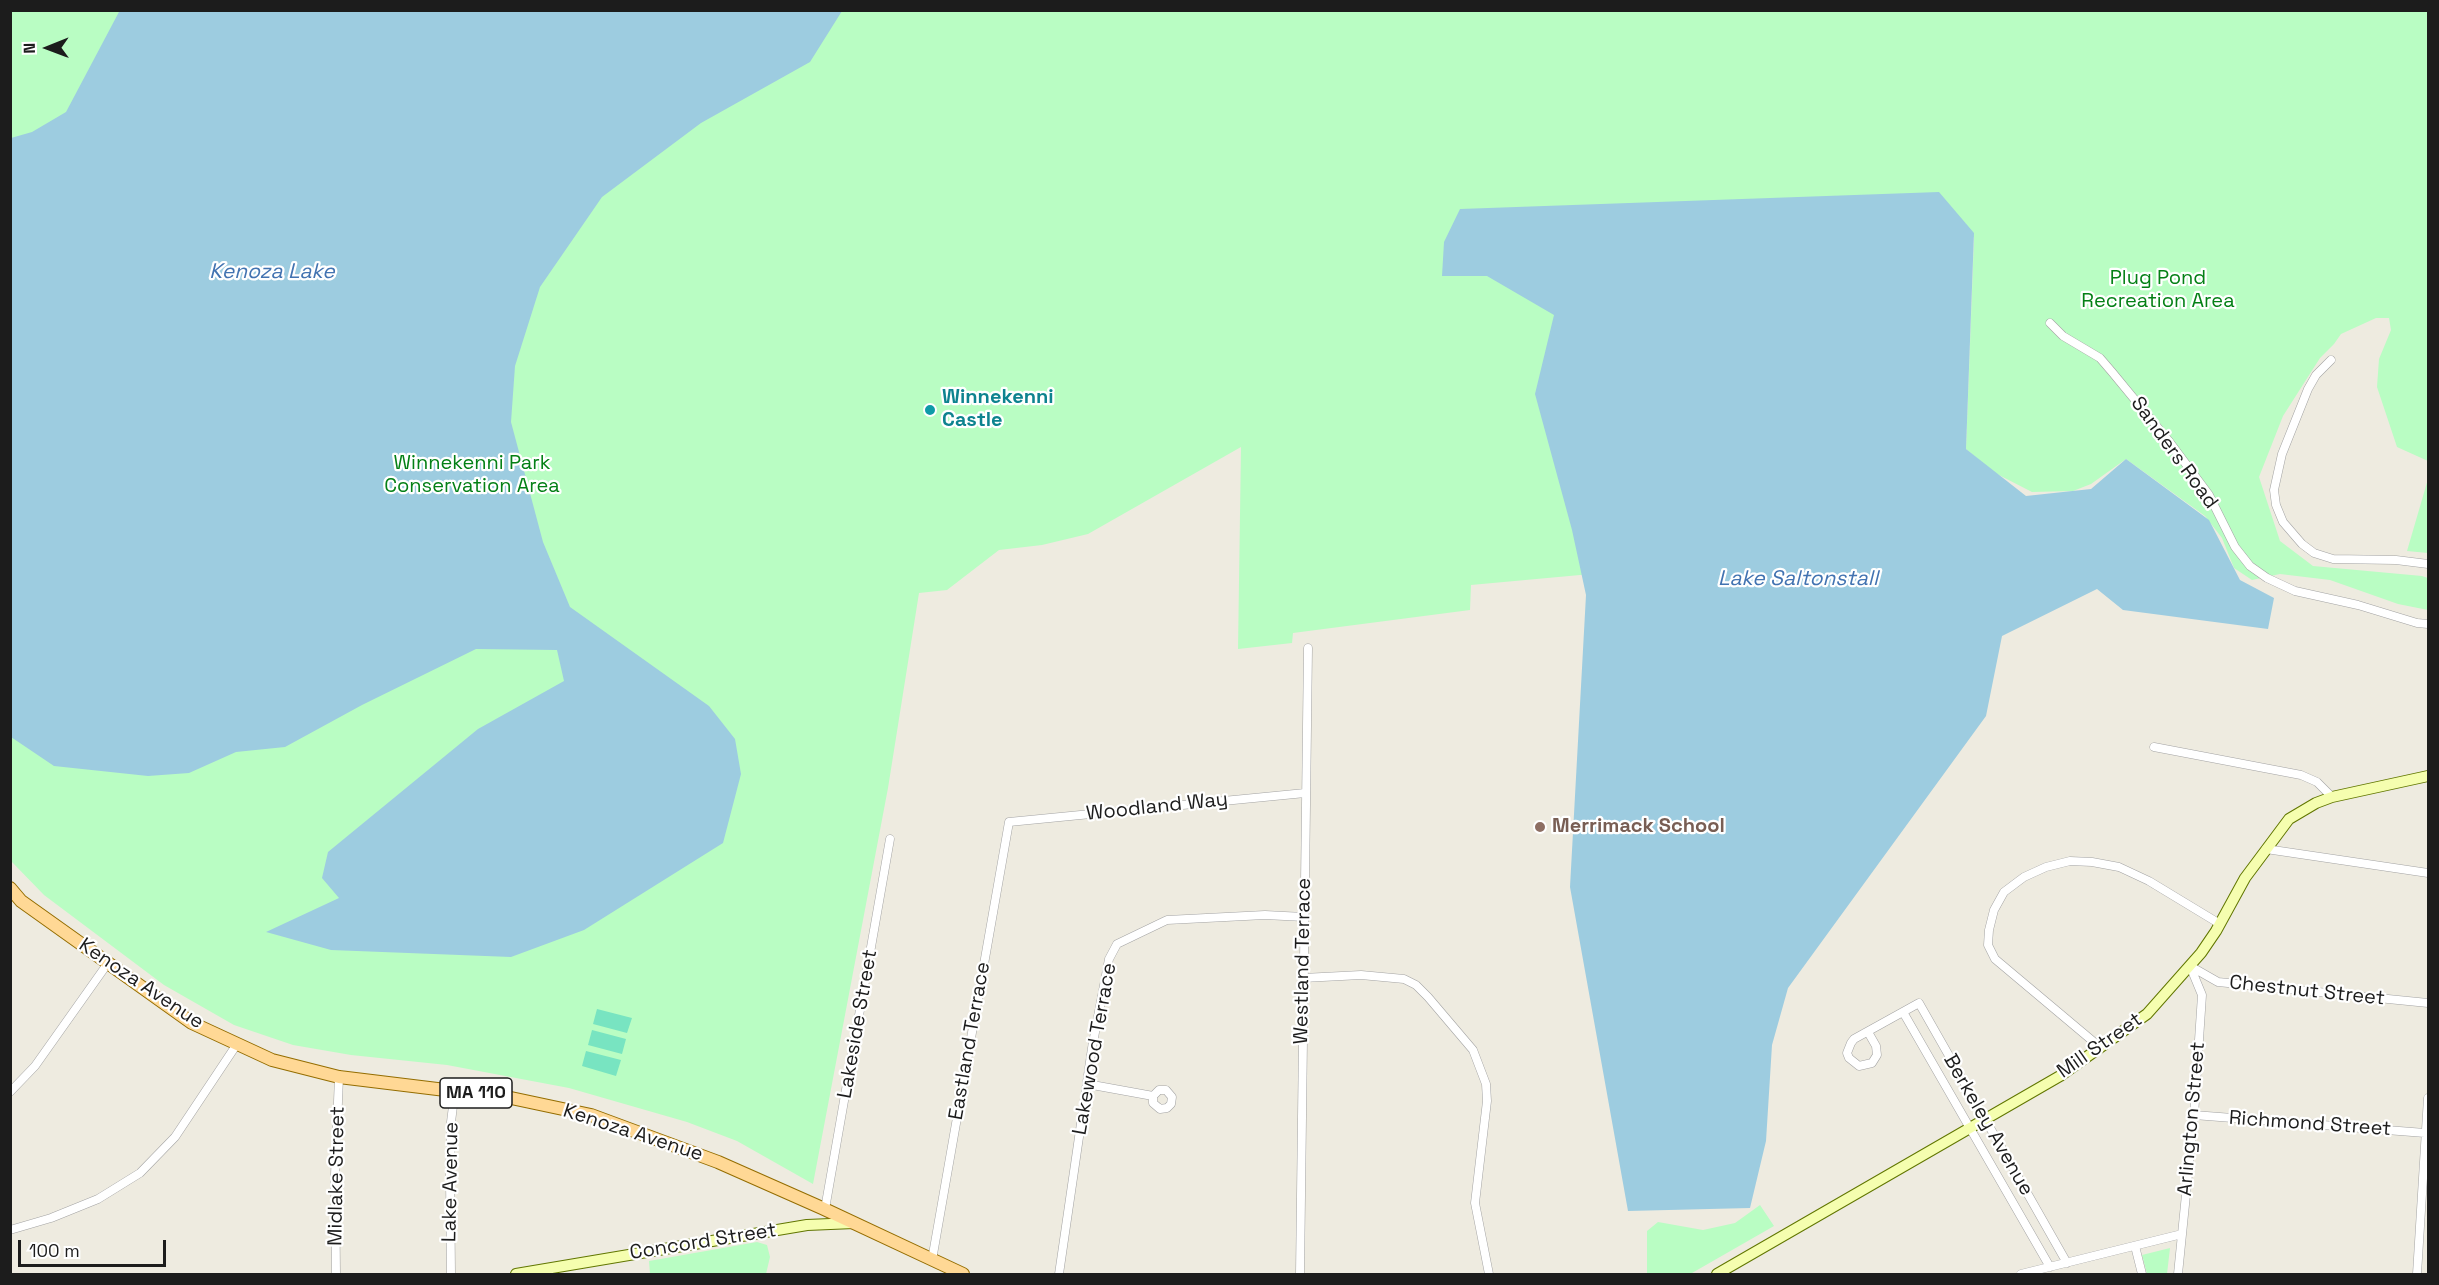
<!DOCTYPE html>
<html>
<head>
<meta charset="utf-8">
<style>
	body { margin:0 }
	#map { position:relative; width:2439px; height:1285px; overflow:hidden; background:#eeebe0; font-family:"Space Grotesk",sans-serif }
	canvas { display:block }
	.frame { position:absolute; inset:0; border:12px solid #1c1c1c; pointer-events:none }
	.north { position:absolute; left:18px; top:18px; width:60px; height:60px; -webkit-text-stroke:4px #fff; paint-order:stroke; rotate:269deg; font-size:16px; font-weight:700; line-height:24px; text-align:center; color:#1c1c1c }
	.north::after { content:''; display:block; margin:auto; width:21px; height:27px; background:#1c1c1c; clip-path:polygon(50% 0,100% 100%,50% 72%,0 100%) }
	.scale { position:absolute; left:18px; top:1240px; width:148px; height:27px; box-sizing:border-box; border:3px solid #1c1c1c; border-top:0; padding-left:8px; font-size:18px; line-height:21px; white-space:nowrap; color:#1c1c1c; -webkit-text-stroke:4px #fff; paint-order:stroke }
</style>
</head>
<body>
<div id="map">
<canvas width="2439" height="1285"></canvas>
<div class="frame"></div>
<div class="north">N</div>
<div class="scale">100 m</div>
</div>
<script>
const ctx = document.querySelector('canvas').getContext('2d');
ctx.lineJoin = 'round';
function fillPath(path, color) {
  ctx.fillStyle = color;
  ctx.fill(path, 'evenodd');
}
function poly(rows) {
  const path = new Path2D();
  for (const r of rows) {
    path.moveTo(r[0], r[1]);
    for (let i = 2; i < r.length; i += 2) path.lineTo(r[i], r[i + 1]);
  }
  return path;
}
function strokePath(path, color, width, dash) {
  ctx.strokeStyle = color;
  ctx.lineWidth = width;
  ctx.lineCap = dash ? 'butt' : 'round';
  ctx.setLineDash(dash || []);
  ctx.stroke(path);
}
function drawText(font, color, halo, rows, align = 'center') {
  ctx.font = font + ' "Space Grotesk",sans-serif';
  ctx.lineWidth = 4.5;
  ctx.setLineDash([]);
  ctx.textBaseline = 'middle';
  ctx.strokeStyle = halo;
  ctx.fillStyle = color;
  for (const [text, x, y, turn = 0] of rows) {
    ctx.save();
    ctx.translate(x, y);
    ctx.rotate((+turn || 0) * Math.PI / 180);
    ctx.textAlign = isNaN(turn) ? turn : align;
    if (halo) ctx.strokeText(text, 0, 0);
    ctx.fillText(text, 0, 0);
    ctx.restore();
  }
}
const park = poly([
	[10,11,2428,11,2428,461,2397,447,2377,387,2379,359,2391,330,2389,318,2376,318,2341,334,2334,344,2320,358,2283,416,2259,477,2280,541,2313,566,2422,576,2428,578,2428,610,2398,604,2330,580,2280,574,2252,580,2234,568,2222,538,2205,516,2126,459,2091,484,2073,491,2032,492,1993,472,1966,449,1974,238,1965,223,1495,271,1566,313,1591,574,1471,585,1470,610,1293,633,1292,643,1238,649,1241,447,1088,534,1042,545,999,550,947,590,919,593,888,788,813,1184,737,1141,687,1122,569,1088,447,1065,351,1055,293,1045,234,1025,164,985,44,895,11,861],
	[2428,479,2428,553,2407,551],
	[1760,1205,1774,1226,1692,1273,1647,1274,1647,1231,1658,1222,1703,1230,1735,1223],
	[757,1242,767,1245,770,1257,766,1274,650,1274,649,1261],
	[2170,1248,2167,1274,2147,1274,2142,1255]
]);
const pitch = poly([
	[597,1009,632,1018,627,1033,593,1024],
	[592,1030,626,1039,622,1054,588,1045],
	[586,1051,621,1060,616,1076,582,1066]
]);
const water = poly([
	[120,10,842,11,810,62,701,123,602,197,540,287,515,366,511,422,543,542,570,607,709,706,735,739,741,774,723,843,584,930,511,957,331,950,266,932,339,898,322,878,328,852,478,729,564,681,557,650,476,649,362,705,285,747,236,752,189,773,148,776,54,766,11,737,11,138,32,132,66,112],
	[1939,192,1974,233,1966,449,2026,496,2091,489,2126,459,2209,520,2240,580,2274,598,2268,629,2123,610,2097,589,2002,636,1986,716,1788,988,1772,1045,1766,1141,1750,1208,1628,1211,1570,887,1586,595,1572,530,1535,394,1554,315,1487,276,1442,276,1444,242,1460,209]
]);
const street = poly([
	[2050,323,2063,336,2100,358,2112,372,2168,440,2209,495,2235,547,2250,566,2267,578,2295,591,2358,605,2417,623,2428,624],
	[2331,360,2316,375,2308,389,2282,454,2274,490,2276,505,2283,522,2302,544,2314,553,2333,559,2396,560,2428,564],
	[2154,747,2301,775,2317,782,2332,797],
	[2266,849,2428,873],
	[2190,966,2218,982,2428,1003],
	[1303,978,1361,975,1404,979,1416,985,1428,997,1473,1050,1486,1084,1487,1101,1475,1203,1489,1274],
	[1903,1012,2050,1267],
	[1868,1032,1876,1046,1877,1055,1872,1063,1859,1066,1849,1058,1847,1053,1851,1043,1854,1039,1919,1003,2067,1263],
	[2101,1048,1995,959,1988,945,1989,930,1994,910,2004,892,2024,877,2046,867,2070,861,2092,862,2119,867,2149,881,2220,924],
	[1087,1084,1153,1096,1153,1103,1160,1109,1167,1108,1171,1104,1172,1097,1166,1090,1159,1090,1153,1096],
	[10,1092,35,1066,108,963],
	[2194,1115,2425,1133],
	[825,1209,890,839],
	[10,1230,51,1218,98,1199,140,1173,175,1137,237,1044],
	[2135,1246,2142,1274],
	[932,1260,1009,822,1305,793],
	[336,1274,335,1175,339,1077],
	[451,1274,450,1177,451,1122,455,1090],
	[1059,1274,1092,1048,1109,959,1117,944,1167,920,1265,915,1304,917],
	[1300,1274,1308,648],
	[2021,1274,2182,1234],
	[2178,1274,2194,1115,2202,995,2190,966],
	[2417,1274,2428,1098]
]);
const secondary = poly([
	[516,1274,807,1225,854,1223],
	[1717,1274,2060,1076,2147,1014,2201,953,2216,931,2245,878,2289,819,2316,803,2332,797,2428,776]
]);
const primary = poly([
	[10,888,21,901,192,1023,272,1060,339,1077,511,1098,591,1115,718,1162,822,1208,963,1274]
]);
const markers = [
	[930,410,6,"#0f9aa8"],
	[1540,827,6,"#8d6e63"]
];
const shields = [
	[476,1093,72]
];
const shieldNames = [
	["MA 110",476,1093]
];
const parkNames = [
	["Plug Pond",2158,279],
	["Recreation Area",2158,302],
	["Winnekenni Park",472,464],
	["Conservation Area",472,487]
];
const cultureNames = [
	["Winnekenni",942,398],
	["Castle",942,421]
];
const streetNames = [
	["Sanders Road",2174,453,54],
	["Woodland Way",1157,807,-6],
	["Westland Terrace",1303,961,-89],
	["Kenoza Avenue",141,984,34],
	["Chestnut Street",2307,991,6],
	["Lakeside Street",858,1024,-80],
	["Eastland Terrace",970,1041,-80],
	["Mill Street",2100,1046,-35],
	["Lakewood Terrace",1095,1049,-80],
	["Arlington Street",2192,1119,-85],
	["Richmond Street",2310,1124,4],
	["Berkeley Avenue",1988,1125,60],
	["Kenoza Avenue",633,1133,18],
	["Midlake Street",337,1176,-89],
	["Lake Avenue",451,1182,-89],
	["Concord Street",703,1242,-9]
];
const educationNames = [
	["Merrimack School",1552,827]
];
const waterNames = [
	["Kenoza Lake",272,272],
	["Lake Saltonstall",1798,579]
];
fillPath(park, '#b9fdc3');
fillPath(pitch, '#78e4c1');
fillPath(water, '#9dcce0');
strokePath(street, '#a3a3a3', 9);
strokePath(secondary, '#617600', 12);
strokePath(primary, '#946d00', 14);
strokePath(street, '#fff', 8);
strokePath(secondary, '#f5feaf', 10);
strokePath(primary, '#ffd895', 12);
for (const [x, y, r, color] of markers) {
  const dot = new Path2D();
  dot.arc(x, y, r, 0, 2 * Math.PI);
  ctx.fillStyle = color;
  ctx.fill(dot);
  strokePath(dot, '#fff', 2);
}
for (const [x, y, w] of shields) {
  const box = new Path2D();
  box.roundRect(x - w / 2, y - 15, w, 30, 4.5);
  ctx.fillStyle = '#fff';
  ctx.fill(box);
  strokePath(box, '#1c1c1c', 1.5);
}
drawText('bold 18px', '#1c1c1c', null, shieldNames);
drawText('20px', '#048016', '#fff', parkNames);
drawText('bold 20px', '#0d838f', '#fff', cultureNames, 'left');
drawText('20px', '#1c1c1c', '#fff', streetNames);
drawText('bold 20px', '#785e54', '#fff', educationNames, 'left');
drawText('italic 21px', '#4273b1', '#fff', waterNames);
</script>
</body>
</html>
